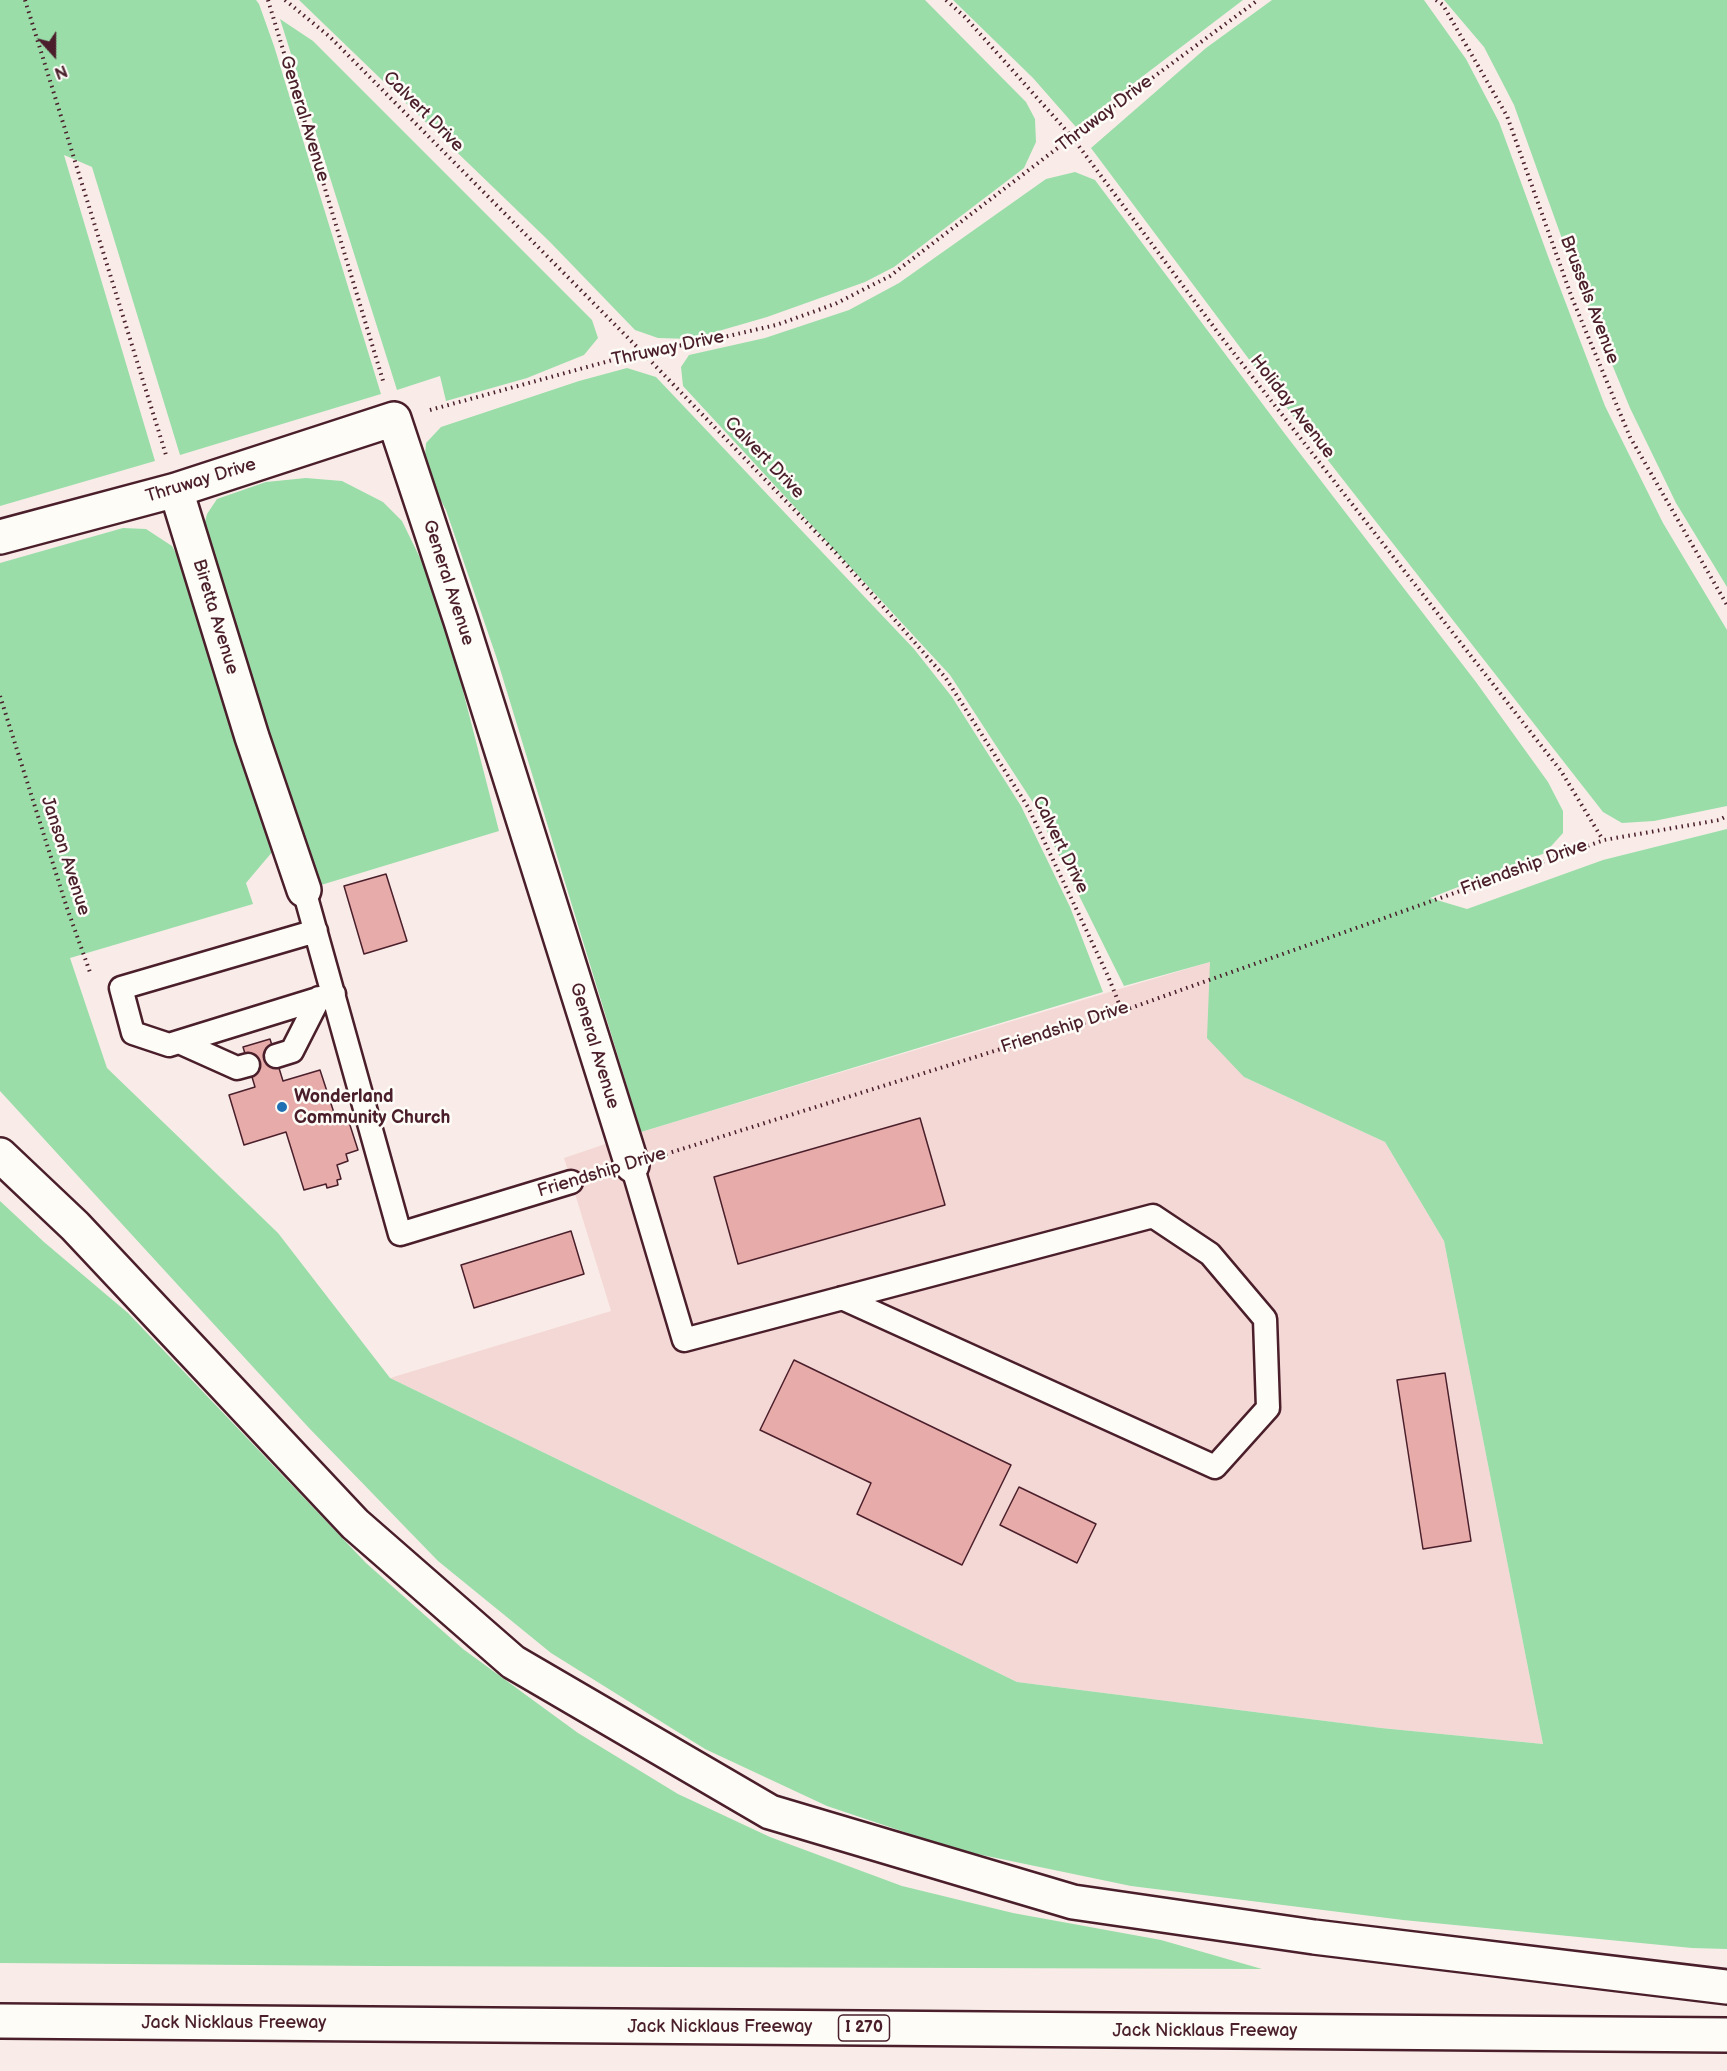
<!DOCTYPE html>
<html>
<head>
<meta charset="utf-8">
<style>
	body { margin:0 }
	#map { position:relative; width:1727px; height:2071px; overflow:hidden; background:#f9ece8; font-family:"Balsamiq Sans",sans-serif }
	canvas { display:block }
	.north { position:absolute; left:24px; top:24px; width:60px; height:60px; -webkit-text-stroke:4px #fdfcf7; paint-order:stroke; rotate:159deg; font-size:16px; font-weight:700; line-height:24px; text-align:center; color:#4a1f2b }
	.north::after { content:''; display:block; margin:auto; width:21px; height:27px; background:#4a1f2b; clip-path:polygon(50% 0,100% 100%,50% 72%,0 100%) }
</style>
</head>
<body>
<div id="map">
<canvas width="1727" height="2071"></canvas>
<div class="north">N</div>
</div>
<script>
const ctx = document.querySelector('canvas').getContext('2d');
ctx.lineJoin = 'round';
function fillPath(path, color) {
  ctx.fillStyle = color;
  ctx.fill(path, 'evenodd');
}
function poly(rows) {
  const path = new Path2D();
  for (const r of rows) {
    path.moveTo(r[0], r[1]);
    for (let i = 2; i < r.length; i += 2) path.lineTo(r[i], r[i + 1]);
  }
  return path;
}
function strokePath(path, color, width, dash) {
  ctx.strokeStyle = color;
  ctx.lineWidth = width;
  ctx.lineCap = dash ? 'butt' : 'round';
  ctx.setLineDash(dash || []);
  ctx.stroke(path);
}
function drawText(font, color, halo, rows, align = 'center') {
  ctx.font = font + ' "Balsamiq Sans",sans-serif';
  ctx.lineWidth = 5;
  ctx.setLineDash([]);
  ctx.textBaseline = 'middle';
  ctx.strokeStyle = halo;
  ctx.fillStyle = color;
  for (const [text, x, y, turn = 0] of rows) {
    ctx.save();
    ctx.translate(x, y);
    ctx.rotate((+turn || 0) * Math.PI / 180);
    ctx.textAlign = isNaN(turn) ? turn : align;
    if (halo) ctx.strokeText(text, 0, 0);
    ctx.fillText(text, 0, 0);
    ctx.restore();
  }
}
const built = poly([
	[1210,962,1244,1077,1385,1142,1444,1241,1543,1744,1381,1728,1017,1682,390,1378,611,1311,564,1158,641,1132]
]);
const green = poly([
	[0,0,256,0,259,4,274,46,381,394,180,455,92,167,64,155,155,461,0,506],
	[299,0,925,0,1026,102,1035,119,1036,142,1024,168,894,267,865,282,767,317,691,339,658,338,635,330,550,242],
	[953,0,1243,0,1076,127,1033,78],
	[1272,0,1424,0,1466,59,1499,122,1549,259,1605,406,1663,523,1727,630,1727,806,1654,821,1622,823,1603,812,1251,362,1091,148,1206,48],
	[1444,0,1727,0,1727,587,1676,503,1630,408,1574,272,1514,105,1484,47],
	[280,19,313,41,592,320,598,338,584,355,527,378,446,401,440,376,397,390],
	[1075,172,1095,180,1285,434,1476,682,1548,782,1563,811,1563,833,1545,853,1430,898,1467,909,1603,860,1727,829,1727,1949,1692,1948,1403,1920,1131,1886,958,1850,827,1806,705,1749,551,1653,438,1561,309,1428,0,1091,0,563,123,528,146,529,172,546,187,574,274,834,273,851,246,883,253,904,70,958,107,1068,278,1233,390,1378,1017,1682,1381,1728,1543,1744,1444,1241,1385,1142,1244,1077,1207,1038,1210,962,1124,986,1032,801,950,675,683,386,681,367,689,355,765,338,849,310,899,283,1046,179],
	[627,368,656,377,914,649,952,697,1021,806,1070,907,1103,992,641,1132,497,659,446,510,424,469,426,443,441,427,579,381],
	[306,478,342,481,383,502,402,521,423,564,454,656,499,831,321,885,207,550,203,530,207,514,217,499,266,482],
	[0,1201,44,1242,128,1313,366,1563,463,1649,578,1733,678,1794,770,1837,902,1886,1013,1913,1161,1940,1262,1969,376,1966,0,1963]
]);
const building = poly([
	[386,874,407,941,364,954,344,886,386,874],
	[270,1039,283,1081,320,1070,337,1122,348,1119,358,1150,346,1154,348,1161,337,1165,341,1179,337,1180,338,1185,327,1188,326,1184,304,1190,286,1132,244,1145,229,1095,255,1087,243,1047,270,1039],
	[920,1118,945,1205,738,1264,714,1177,920,1118],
	[571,1231,584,1274,474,1308,461,1265,571,1231],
	[794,1360,1011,1465,962,1565,857,1514,871,1483,760,1430,794,1360],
	[1445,1373,1471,1541,1423,1549,1397,1380,1445,1373],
	[1019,1487,1096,1524,1077,1563,1000,1525,1019,1487]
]);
const path = poly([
	[25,0,166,455],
	[268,0,384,384],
	[285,0,330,37,642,352,835,552,945,677,1028,807,1108,976,1122,1011],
	[946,0,965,17,1072,137,1222,338,1561,771,1603,840],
	[1436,0,1443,5,1507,116,1572,298,1630,437,1727,605],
	[430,410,642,352,711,340,776,325,835,304,890,276,1072,137,1258,0],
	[0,696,67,908,91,975],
	[666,1154,1122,1011,1604,840,1719,820,1727,816]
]);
const lane = poly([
	[304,890,400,1234,571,1182],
	[316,931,121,988,133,1033,169,1045,334,994],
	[179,1042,237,1068,248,1065],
	[276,1056,292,1051,319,998],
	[632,1165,684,1340,1153,1216,1210,1254,1265,1319,1268,1408,1215,1467,842,1298]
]);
const street = poly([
	[176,490,252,737,304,890],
	[0,537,176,490,394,419,461,621,632,1165]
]);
const highway = poly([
	[0,1155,75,1226,355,1524,513,1662,770,1812,1073,1902,1314,1937,1727,1987],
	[0,2021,1727,2035]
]);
const markers = [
	[282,1107,6,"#1f6fb2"]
];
const shields = [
	[864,2028,51]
];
const shieldNames = [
	["I 270",864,2028]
];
const streetNames = [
	["Calvert Drive",423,112,45],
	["Thruway Drive",1105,114,-37],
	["General Avenue",304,119,73],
	["Brussels Avenue",1589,300,69],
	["Thruway Drive",668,349,-12],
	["Holiday Avenue",1292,407,52],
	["Calvert Drive",764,458,46],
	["Thruway Drive",201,481,-17],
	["General Avenue",448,583,72],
	["Biretta Avenue",215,617,73],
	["Calvert Drive",1060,845,64],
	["Janson Avenue",65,856,72],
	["Friendship Drive",1524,868,-20],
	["Friendship Drive",1065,1028,-18],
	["General Avenue",594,1046,73],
	["Friendship Drive",602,1173,-17],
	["Jack Nicklaus Freeway",234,2023],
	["Jack Nicklaus Freeway",720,2027],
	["Jack Nicklaus Freeway",1205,2031]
];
const poiNames = [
	["Wonderland",294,1097],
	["Community Church",294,1118]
];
fillPath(built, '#f4d8d5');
fillPath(green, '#9adda9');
fillPath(building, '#e7abaa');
strokePath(building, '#4a1f2b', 1.5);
strokePath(lane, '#4a1f2b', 27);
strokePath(street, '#4a1f2b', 38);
strokePath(highway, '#4a1f2b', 38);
strokePath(path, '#4a1f2b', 4, [1.5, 4.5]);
strokePath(lane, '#fdfcf7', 22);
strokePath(street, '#fdfcf7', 33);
strokePath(highway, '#fdfcf7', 33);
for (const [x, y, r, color] of markers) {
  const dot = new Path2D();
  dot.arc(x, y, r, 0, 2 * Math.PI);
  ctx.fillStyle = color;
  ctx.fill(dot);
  strokePath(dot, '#fdfcf7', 2);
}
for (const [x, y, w] of shields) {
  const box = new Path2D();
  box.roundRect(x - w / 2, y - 13, w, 26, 4.5);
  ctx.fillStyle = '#fdfcf7';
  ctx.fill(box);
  strokePath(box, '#4a1f2b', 1.5);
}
drawText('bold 16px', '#4a1f2b', null, shieldNames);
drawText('18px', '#4a1f2b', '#fdfcf7', streetNames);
drawText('bold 18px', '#4a1f2b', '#fdfcf7', poiNames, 'left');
</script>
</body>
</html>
